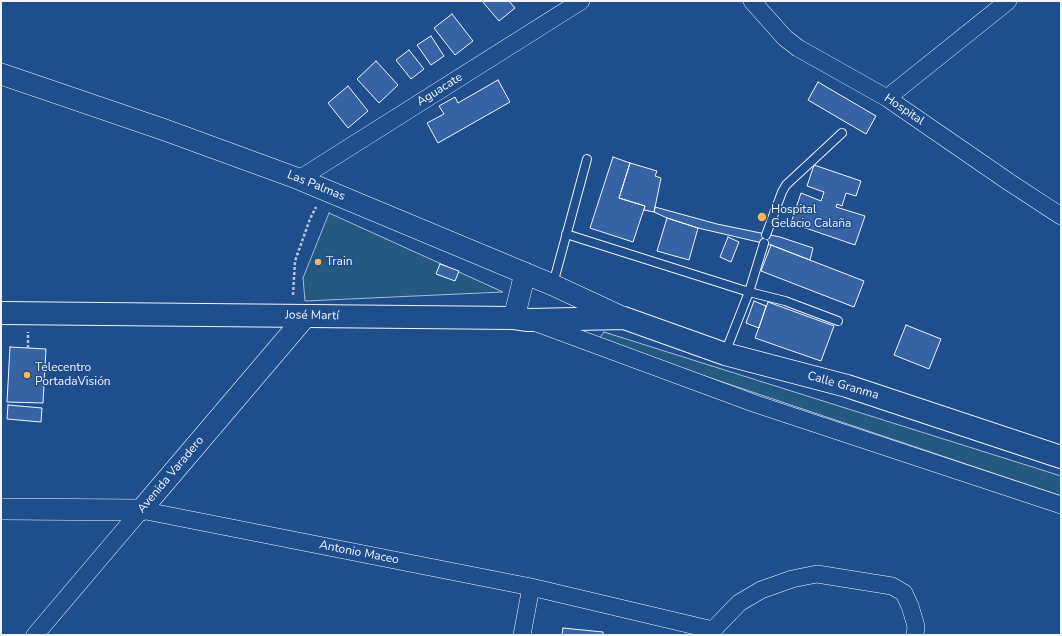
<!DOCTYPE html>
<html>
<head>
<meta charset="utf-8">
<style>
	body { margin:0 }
	#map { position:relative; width:1062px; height:636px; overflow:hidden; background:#1f4e8c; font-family:"Nunito Sans",sans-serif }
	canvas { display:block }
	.frame { position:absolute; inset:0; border:2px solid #f2f6ff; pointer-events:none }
</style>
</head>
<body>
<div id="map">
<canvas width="1062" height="636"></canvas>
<div class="frame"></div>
</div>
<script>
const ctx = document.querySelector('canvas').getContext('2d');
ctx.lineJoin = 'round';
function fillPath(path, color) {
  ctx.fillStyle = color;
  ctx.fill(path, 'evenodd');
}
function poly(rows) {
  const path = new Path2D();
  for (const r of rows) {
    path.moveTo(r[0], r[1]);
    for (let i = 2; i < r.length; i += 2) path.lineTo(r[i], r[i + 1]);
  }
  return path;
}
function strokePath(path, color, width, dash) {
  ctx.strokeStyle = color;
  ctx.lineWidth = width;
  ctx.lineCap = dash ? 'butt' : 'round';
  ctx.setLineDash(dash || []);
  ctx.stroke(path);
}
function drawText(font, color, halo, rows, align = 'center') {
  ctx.font = font + ' "Nunito Sans",sans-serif';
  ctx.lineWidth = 3;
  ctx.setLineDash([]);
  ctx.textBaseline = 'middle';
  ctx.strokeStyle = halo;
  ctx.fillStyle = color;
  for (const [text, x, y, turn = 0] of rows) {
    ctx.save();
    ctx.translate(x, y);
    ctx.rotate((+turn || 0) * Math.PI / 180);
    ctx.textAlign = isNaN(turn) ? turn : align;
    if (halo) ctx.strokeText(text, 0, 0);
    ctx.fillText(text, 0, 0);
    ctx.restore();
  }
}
const green = poly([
	[329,213,503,292,305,301,303,278,329,213],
	[604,332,1061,476,1061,496,598,340,604,332]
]);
const building = poly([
	[482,1,509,1,515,8,499,21,482,1],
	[452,14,473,41,455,55,434,28,452,14],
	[431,36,444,56,431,65,417,45,431,36],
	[409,50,424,69,411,79,396,60,409,50],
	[376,61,398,85,379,103,357,79,376,61],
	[498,80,510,102,438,143,427,123,444,114,439,106,455,97,458,103,498,80],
	[818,82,876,116,866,134,808,100,818,82],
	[348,86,368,111,348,128,328,103,348,86],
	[613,157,630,163,619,198,645,206,633,242,590,228,613,157],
	[630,163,657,171,655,176,661,178,654,212,644,210,645,206,619,198,630,163],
	[814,165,861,181,856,196,846,193,842,206,837,204,836,207,865,216,855,245,791,223,801,193,821,201,824,192,807,186,814,165],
	[655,207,717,224,780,237,813,248,810,260,771,245,698,228,667,218,654,212,655,207],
	[667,218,698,228,689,260,657,251,667,218],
	[728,237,739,242,731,262,720,257,728,237],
	[771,245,864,281,854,307,761,271,771,245],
	[440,264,459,271,455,281,436,274,440,264],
	[754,301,766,306,759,328,746,323,754,301],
	[768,302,834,326,821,361,755,338,768,302],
	[906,325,941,339,929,369,894,355,906,325],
	[10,347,46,349,43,403,7,402,10,347],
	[8,405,42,408,41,422,7,419,8,405],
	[563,628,603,632,603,635,562,635,563,628]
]);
const path = poly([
	[293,295,295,261,310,219,316,207],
	[28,348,28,332]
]);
const service = poly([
	[566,234,749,292,785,301,838,321],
	[766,235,782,192,786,185,842,133],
	[553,284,587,159],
	[725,353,749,292,764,243]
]);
const minor = poly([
	[752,1,785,38,798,48,887,98,1009,182,1061,216],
	[887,98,1008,1],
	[299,179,581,1],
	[534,322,756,404,1061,505],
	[713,630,739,603,761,590,792,579,817,574,892,586,904,593,910,606,916,626,915,635],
	[35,635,141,510,531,587,713,630],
	[522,635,531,587]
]);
const tertiary = poly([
	[1,74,165,130,299,179,553,285,624,318],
	[514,318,525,273],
	[1,509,141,510,306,316]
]);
const secondary = poly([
	[1,313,514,318,528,320,624,318,725,354,847,386,1061,457]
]);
const markers = [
	[762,217,5,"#ffb74d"],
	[318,262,4,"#ffb74d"],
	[27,375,4,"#ffb74d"]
];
const streetNames = [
	["Aguacate",440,90,-32],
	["Hospital",904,110,34],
	["Las Palmas",316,186,22],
	["José Martí",312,316,1],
	["Calle Granma",843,386,16],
	["Avenida Varadero",171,475,-50],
	["Antonio Maceo",359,553,11]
];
const poiNames = [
	["Hospital",771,210],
	["Gelacio Calaña",771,224],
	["Train",326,262],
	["Telecentro",35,368],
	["PortadaVisión",35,382]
];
fillPath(green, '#245a82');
strokePath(green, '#a8bbd7', 1);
fillPath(building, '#3563a3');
strokePath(building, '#f2f6ff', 1);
strokePath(service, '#f2f6ff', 10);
strokePath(minor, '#f2f6ff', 18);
strokePath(tertiary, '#f2f6ff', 22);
strokePath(secondary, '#f2f6ff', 24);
strokePath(path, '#b3c4dc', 2.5, [3, 2]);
strokePath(service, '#1f4e8c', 8);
strokePath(minor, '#1f4e8c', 17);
strokePath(tertiary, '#1f4e8c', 21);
strokePath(secondary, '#1f4e8c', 22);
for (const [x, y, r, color] of markers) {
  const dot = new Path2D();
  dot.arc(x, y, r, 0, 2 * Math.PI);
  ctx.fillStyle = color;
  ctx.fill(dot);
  strokePath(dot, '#1f4e8c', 1.5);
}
drawText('12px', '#f2f6ff', '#1f4e8c', streetNames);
drawText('12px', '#f2f6ff', '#1f4e8c', poiNames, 'left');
</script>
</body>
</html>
